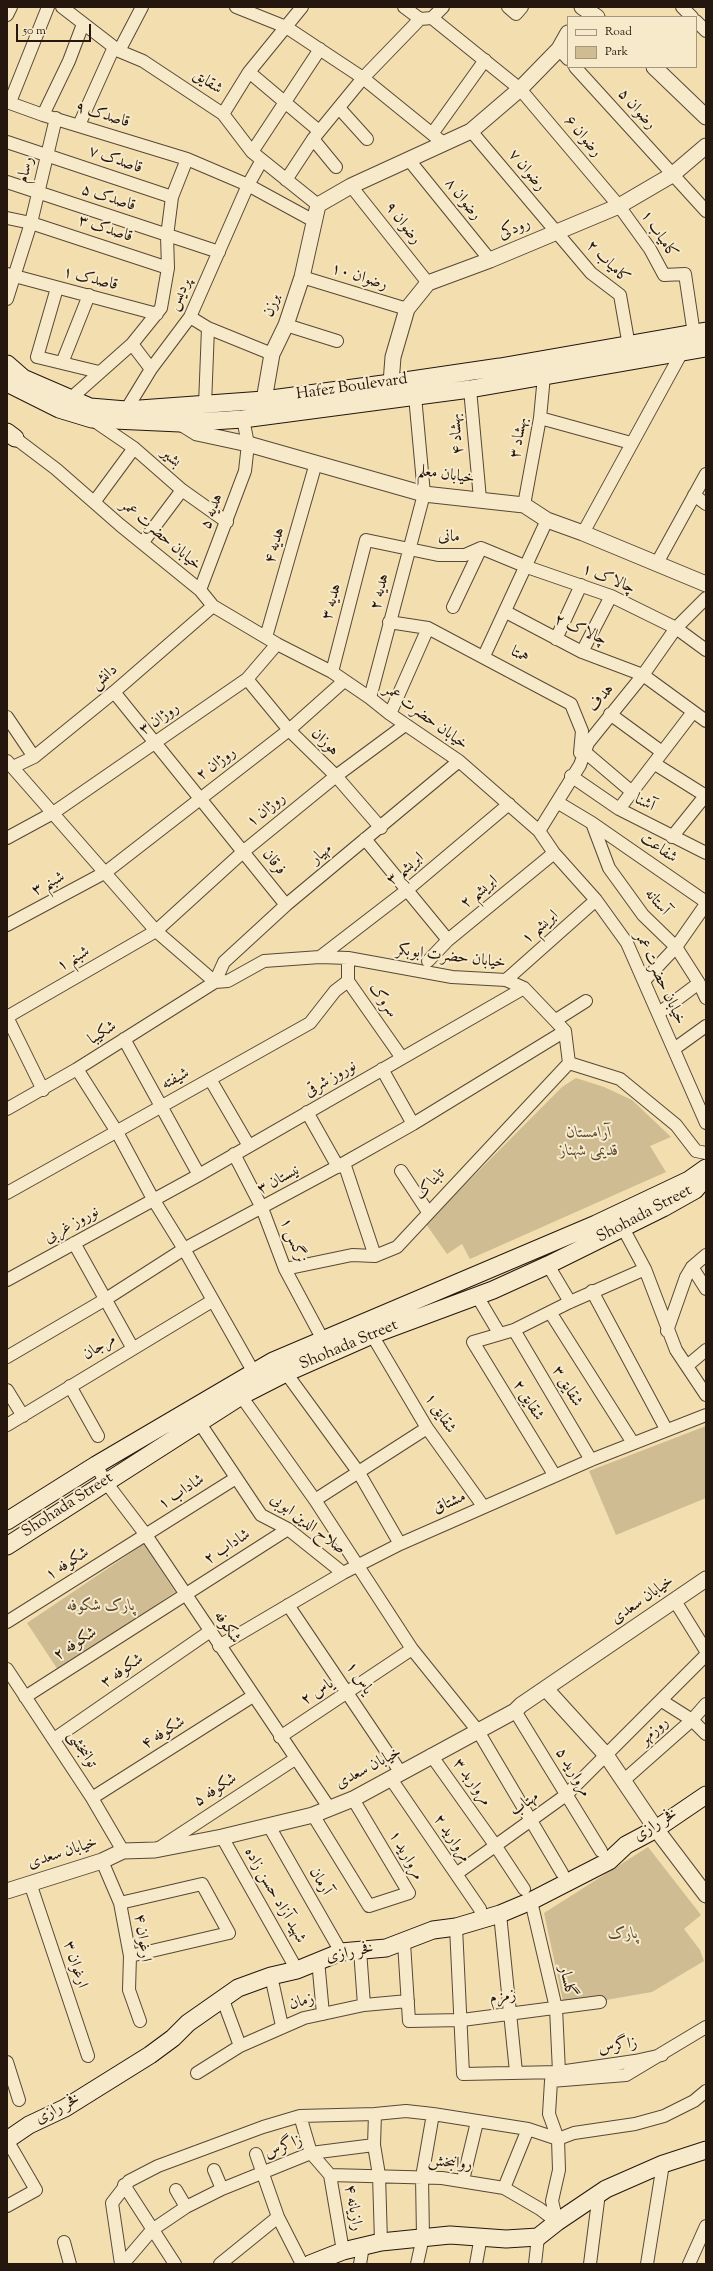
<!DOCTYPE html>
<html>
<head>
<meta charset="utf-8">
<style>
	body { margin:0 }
	#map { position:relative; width:713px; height:2271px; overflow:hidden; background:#f2deae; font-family:"Sorts Mill Goudy",serif }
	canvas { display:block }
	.frame { position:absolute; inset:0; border:8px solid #25160e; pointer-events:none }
	.legend { position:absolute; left:567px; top:16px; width:130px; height:52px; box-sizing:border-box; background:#f7eaca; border:1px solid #a3957f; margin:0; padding:5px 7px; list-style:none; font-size:12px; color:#25160e }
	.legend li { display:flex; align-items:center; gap:8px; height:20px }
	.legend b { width:20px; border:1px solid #a3957f }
	.scale { position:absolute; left:16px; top:24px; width:75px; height:18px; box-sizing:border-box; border:2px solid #25160e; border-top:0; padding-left:5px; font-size:12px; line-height:14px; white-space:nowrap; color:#25160e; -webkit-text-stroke:3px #f7eaca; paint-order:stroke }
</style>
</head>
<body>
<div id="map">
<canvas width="713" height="2271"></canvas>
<div class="frame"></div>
<ul class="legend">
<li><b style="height:5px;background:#f7eaca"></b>Road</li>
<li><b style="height:11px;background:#cfbc93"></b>Park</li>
</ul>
<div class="scale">50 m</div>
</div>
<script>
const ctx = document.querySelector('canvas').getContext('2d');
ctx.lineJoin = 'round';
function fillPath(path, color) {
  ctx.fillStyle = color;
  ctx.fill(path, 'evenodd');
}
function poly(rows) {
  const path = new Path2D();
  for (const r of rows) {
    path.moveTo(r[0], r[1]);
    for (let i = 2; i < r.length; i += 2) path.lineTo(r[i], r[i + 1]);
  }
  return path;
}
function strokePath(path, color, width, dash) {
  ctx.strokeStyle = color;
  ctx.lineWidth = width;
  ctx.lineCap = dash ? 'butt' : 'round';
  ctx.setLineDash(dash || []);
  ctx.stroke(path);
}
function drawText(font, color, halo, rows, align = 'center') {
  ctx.font = font + ' "Sorts Mill Goudy",Amiri,serif';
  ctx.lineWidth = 4;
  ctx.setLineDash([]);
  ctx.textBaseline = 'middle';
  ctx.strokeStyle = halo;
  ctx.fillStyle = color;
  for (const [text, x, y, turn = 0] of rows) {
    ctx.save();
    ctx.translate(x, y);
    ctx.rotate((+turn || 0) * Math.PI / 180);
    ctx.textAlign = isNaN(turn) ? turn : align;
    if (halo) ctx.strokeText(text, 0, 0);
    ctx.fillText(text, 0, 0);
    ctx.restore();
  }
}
const green = poly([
	[576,1078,604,1087,632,1100,671,1137,650,1146,666,1172,470,1259,462,1244,447,1254,426,1224,562,1087],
	[706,1426,706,1498,616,1535,589,1471],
	[144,1544,175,1592,58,1670,27,1623],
	[648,1847,701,1915,684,1929,700,1950,704,1961,652,1992,600,2001,563,2001,544,1913]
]);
const minor = poly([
	[62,7,119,51,143,61,223,114,252,152,318,205],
	[236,7,286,27,363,78,442,142],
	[404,7,420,19,432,18,520,89,619,206,650,249,664,275,685,274,694,334],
	[508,7,516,14,522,7],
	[682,7,692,17],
	[7,15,11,7],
	[432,18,443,7],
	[696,21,706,31],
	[559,49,568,59],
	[119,51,142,7],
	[575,67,706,211],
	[249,72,319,131],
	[7,102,43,115,187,159,248,185,314,221],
	[10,102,48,7],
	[339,108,367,139],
	[223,114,249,72,302,7],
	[43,115,69,61,83,24],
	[79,125,114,47],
	[471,131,591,273,620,295,629,346],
	[432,134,485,60],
	[313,139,336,167],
	[7,142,172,197],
	[252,152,320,49],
	[409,160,490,260],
	[286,180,313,139,363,78,420,19],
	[7,182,219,252],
	[351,186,428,283],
	[7,218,31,223,168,268],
	[7,274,157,314],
	[302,277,407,309],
	[57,288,37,357,99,372],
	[7,299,31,223,56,118],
	[190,317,208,328,272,354],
	[286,325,337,341],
	[132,344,151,369],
	[62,363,89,295],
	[470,389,480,499],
	[70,399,132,344,161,308,168,268,167,236,172,197,187,159],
	[205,405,208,328],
	[126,410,151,369,190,317,248,185,262,160],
	[540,418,631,443],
	[93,420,134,448,182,490,227,522],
	[15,438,56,469,120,525,200,590,213,606,277,644,332,672,370,698,390,714,459,761,539,831,554,853,596,900,627,943,706,1123],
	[694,495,706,504],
	[95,501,134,448],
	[524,505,540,418,544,376],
	[583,533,682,352],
	[143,542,182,490],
	[657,563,706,474],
	[200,590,245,471,248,444,243,419],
	[453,607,481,548],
	[506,612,582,652,643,675,706,721],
	[389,622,428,628,571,704,582,731,580,753],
	[266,637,316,463],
	[556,639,581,585],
	[582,652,611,596],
	[484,656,547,520],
	[332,672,366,540,438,555,465,555,481,548,527,567,611,596,676,628,706,650],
	[247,679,289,730,336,776,381,828],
	[114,692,286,905],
	[370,698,424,494,415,396],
	[390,714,428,628],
	[610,714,662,752],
	[7,717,34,757],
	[585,752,632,792],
	[7,761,156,931,215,982],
	[655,764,706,796],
	[13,767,34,757,114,692,213,606],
	[571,776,619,809,706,853],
	[557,802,592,823,706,902],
	[619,809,693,712],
	[592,823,609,868,643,915,676,947,699,983,706,998],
	[539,831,580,765,588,743,643,675,676,628,706,598],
	[672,837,705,796],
	[7,838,53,813,247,679,277,644],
	[365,839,448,940],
	[7,925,106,872,289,730,344,681],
	[320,957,407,890,509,804],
	[348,958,348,981,402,1058],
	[428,961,448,940,554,853],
	[506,980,596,900],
	[644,981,676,947,706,904],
	[215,982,224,962,286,905,459,761],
	[659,1013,699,983],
	[7,1017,156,931,244,851,336,776,405,725],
	[7,1017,43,1090],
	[556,1020,586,1001],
	[124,1039,199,1175],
	[674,1049,706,1026],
	[569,1063,620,1079,676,1125,696,1151,706,1153],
	[77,1069,117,1132,153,1199,184,1249,253,1371],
	[382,1069,413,1124],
	[210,1079,249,1146],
	[7,1109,77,1069,215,982,228,981,264,961,320,957,348,958,452,977,506,980,524,988,565,1031,569,1063],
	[307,1112,338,1167],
	[234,1154,262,1208,285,1269,323,1340],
	[344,1163,375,1256],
	[401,1171,428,1212],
	[7,1193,310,1023,335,991,348,981],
	[623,1228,645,1269,676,1350,706,1395],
	[74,1243,132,1347],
	[548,1265,570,1302],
	[692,1267,706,1289],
	[285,1269,352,1255,375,1256,397,1247,569,1063],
	[7,1280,199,1175,524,988],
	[592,1291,666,1429],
	[477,1296,499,1333],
	[550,1312,633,1443],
	[514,1330,591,1460],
	[667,1331,686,1277,692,1267,706,1255],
	[372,1335,427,1428,483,1506],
	[7,1357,106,1299,184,1249,344,1163,413,1124,565,1031],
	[687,1366,706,1350],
	[286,1373,359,1473,400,1544],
	[70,1386,98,1436],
	[7,1390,23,1416],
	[241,1396,315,1500,412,1649,478,1731,562,1873],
	[199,1422,261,1515,288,1529,343,1573],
	[7,1425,212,1301],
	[96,1465,105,1481,146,1535,330,1809],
	[555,1476,473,1342,514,1330,570,1302,645,1269],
	[315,1500,427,1428],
	[675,1601,706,1651],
	[288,1605,401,1773],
	[7,1622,236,1478],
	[219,1646,343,1573,400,1544,591,1460,706,1415],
	[7,1669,92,1798,123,1851],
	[25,1697,288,1529],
	[662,1701,692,1720,706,1734],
	[515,1711,601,1851],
	[280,1737,412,1649],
	[54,1739,209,1632],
	[431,1755,495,1845,524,1889],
	[391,1779,480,1909,482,1918],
	[623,1781,692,1720,706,1704],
	[92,1798,253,1696],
	[313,1815,369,1906,409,1893,353,1799],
	[269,1826,341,1952],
	[222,1837,297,1970],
	[159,1848,295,1759],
	[102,1861,120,1903,130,1956,129,1990,140,2021],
	[456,1874,566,1795,706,1655],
	[30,1883,88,2056],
	[531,1901,556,2008,559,2072],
	[120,1903,202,1884,229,1933,130,1956],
	[500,1914,516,2072],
	[456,1927,463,2074,559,2072,635,2061,662,2055],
	[404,1943,409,2021,462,2020,600,2002],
	[360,1950,364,2005],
	[318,1960,323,2014],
	[271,1976,282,2026],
	[223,2000,240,2046],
	[7,2062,19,2100],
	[197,2073,240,2046,304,2018,364,2005,408,2001],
	[300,2116,311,2153,330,2175,343,2251],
	[374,2145,379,2175,381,2242],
	[256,2154,278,2217,302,2264],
	[214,2170,222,2189],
	[330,2175,442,2178,504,2188,540,2209,557,2222],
	[463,2180,477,2122],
	[124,2185,175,2264],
	[504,2188,528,2129],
	[176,2190,186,2207],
	[7,2206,36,2190,7,2140],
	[557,2222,552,2201,559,2170,558,2139,549,2114,551,2081,626,2075,706,2027],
	[64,2242,70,2264],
	[121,2264,112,2203,129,2181,158,2166,263,2127,300,2116,375,2114],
	[123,2264,152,2230,186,2207,222,2189,311,2153,374,2145,375,2114,406,2111,433,2114,528,2129,558,2139,574,2133,635,2124,664,2116,694,2101,706,2091],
	[220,2264,278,2217],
	[360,2264,363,2246],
	[417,2264,423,2237,422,2177,433,2114],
	[476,2264,481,2236],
	[535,2264,538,2237],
	[590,2264,599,2193],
	[647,2264,663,2164],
	[689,2264,706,2226]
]);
const tertiary = poly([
	[582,7,597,17],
	[654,67,706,117],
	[391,383,393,357,407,309,428,283,490,260,619,206,672,175,706,146],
	[264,400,272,354,286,325,302,277,318,205,351,186,471,131,520,89,559,49,568,33],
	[176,420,197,433,248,444,424,494,524,505,547,520,583,533,706,584],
	[546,1689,606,1755,656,1829,706,1895],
	[7,1891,102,1861,123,1851,155,1850,222,1837,313,1815,353,1799,515,1711,521,1705,706,1579]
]);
const secondary = poly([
	[7,364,23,378,90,407,126,410,264,400,391,383,500,367,706,331],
	[7,383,59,409,92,419,180,423,243,419,470,389,706,348],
	[7,432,15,438],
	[7,1521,96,1465,273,1361,596,1224,689,1180,706,1168],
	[7,1546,241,1396,286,1373,372,1335,493,1290,548,1265,663,1208,695,1190,706,1177],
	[7,2140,29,2125,65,2108,150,2055,173,2038,188,2023,238,1988,271,1976,297,1970,341,1952,386,1948,433,1930,456,1927,500,1914,531,1901,609,1861,626,1845,656,1829,706,1795],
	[310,2264,343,2251,381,2242,450,2235,506,2239,538,2237,557,2222,606,2189,663,2164,706,2150]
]);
const streetNames = [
	["شقایق",207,83,33],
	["رضوان ۵",636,110,48],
	["قاصدک ۹",102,116,17],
	["رضوان ۶",582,137,50],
	["قاصدک ۷",115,161,19],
	["رسام",27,170,-77],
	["رضوان ۷",526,171,50],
	["قاصدک ۵",108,199,18],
	["رضوان ۸",462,200,51],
	["رضوان ۹",402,224,52],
	["قاصدک ۳",105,230,18],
	["رودکی",515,230,-23],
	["کامیاب ۱",658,235,57],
	["کامیاب ۲",607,263,45],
	["رضوان ۱۰",359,278,17],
	["قاصدک ۱",90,280,14],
	["پردیس",181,295,-64],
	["برزن",273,306,-71],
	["Hafez Boulevard",352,388,-8],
	["بهشاد ۴",458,434,-95],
	["بهشاد ۳",520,438,-80],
	["بشیر",170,459,42],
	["خیابان معلم",446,476,8],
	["هدیه ۵",213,512,-69],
	["خیابان حضرت عمر",160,536,40],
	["مانی",449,538,3],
	["هدیه ۴",276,546,-74],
	["چالاک ۱",608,580,22],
	["هدیه ۲",381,592,-76],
	["هدیه ۳",333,602,-75],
	["چالاک ۲",580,631,24],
	["همتا",519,656,29],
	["دانش",105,678,-40],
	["هدف",602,699,-51],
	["خیابان حضرت عمر",425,718,36],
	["روژان ۳",160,720,-35],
	["هوزان",324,743,44],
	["روژان ۲",217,765,-37],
	["آشنا",644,804,27],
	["روژان ۱",267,811,-39],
	["شفاعت",658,849,35],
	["مهیار",322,855,-40],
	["فرقان",273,863,52],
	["ابریشم ۳",406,870,-39],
	["شبنم ۳",49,885,-28],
	["ابریشم ۲",480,893,-39],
	["آستانه",656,903,50],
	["ابریشم ۱",541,928,-41],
	["خیابان حضرت ابوبکر",451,958,7],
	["شبنم ۱",74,960,-30],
	["خیابان حضرت عمر",659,979,65],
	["سروک",382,1001,55],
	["شکیبا",103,1034,-33],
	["شیفته",176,1080,-28],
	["نوروز شرقی",331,1080,-30],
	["نیستان ۳",279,1181,-29],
	["تابناک",431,1185,-47],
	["Shohada Street",645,1215,-28],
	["نوروز غربی",72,1226,-29],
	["نرگس ۱",292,1241,68],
	["Shohada Street",349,1346,-23],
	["مرجان",100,1348,-32],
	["شقایق ۳",566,1387,59],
	["شقایق ۲",527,1401,58],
	["شقایق ۱",439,1414,57],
	["شاداب ۱",182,1493,-33],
	["مشتاق",450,1504,-24],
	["Shohada Street",68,1506,-33],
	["صلاح الدین ابوبی",307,1525,37],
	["شاداب ۲",228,1548,-33],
	["شکوفه ۱",68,1565,-32],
	["خیابان سعدی",643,1601,-35],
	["شکوفه",226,1628,56],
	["شکوفه ۲",76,1645,-33],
	["شکوفه ۳",123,1672,-35],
	["یاس ۱",358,1679,56],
	["یاس ۲",318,1693,-33],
	["روزمهر",655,1732,-42],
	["شکوفه ۴",164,1734,-32],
	["توانبخشی",81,1750,57],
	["خیابان سعدی",369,1769,-28],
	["مروارید ۵",572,1773,59],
	["مرواربد ۳",471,1783,54],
	["شکوفه ۵",216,1791,-33],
	["مهتاب",525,1805,-35],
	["فخر رازی",656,1826,-32],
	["مروارید ۲",451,1839,56],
	["خیابان سعدی",63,1854,-18],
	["مروارید ۱",405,1856,60],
	["آرمان",319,1882,60],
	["شهید آزاد حسن زاده",274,1896,60],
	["ارغوان ۴",141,1938,82],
	["فخر رازی",350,1954,-11],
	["ارغوان ۳",74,1965,72],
	["گلسار",566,1982,77],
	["زمزم",503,1998,-7],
	["زمان",302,2003,-16],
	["زاگرس",618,2047,-9],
	["فخر رازی",58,2110,-28],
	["زاگرس",284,2148,-22],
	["روانبخش",450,2164,6],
	["رازیانه ۴",352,2208,80]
];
const parkNames = [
	["آرامستان",589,1134],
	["قدیمی شهناز",589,1152],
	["پارک شکوفه",101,1607],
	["پارک",623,1935]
];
fillPath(green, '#cfbc93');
strokePath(minor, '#584836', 14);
strokePath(tertiary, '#584836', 17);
strokePath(secondary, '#25160e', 19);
strokePath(minor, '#f7eaca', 12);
strokePath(tertiary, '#f7eaca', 15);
strokePath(secondary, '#f7eaca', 17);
drawText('16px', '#25160e', '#f7eaca', streetNames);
drawText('italic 16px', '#584836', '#f7eaca', parkNames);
</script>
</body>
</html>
